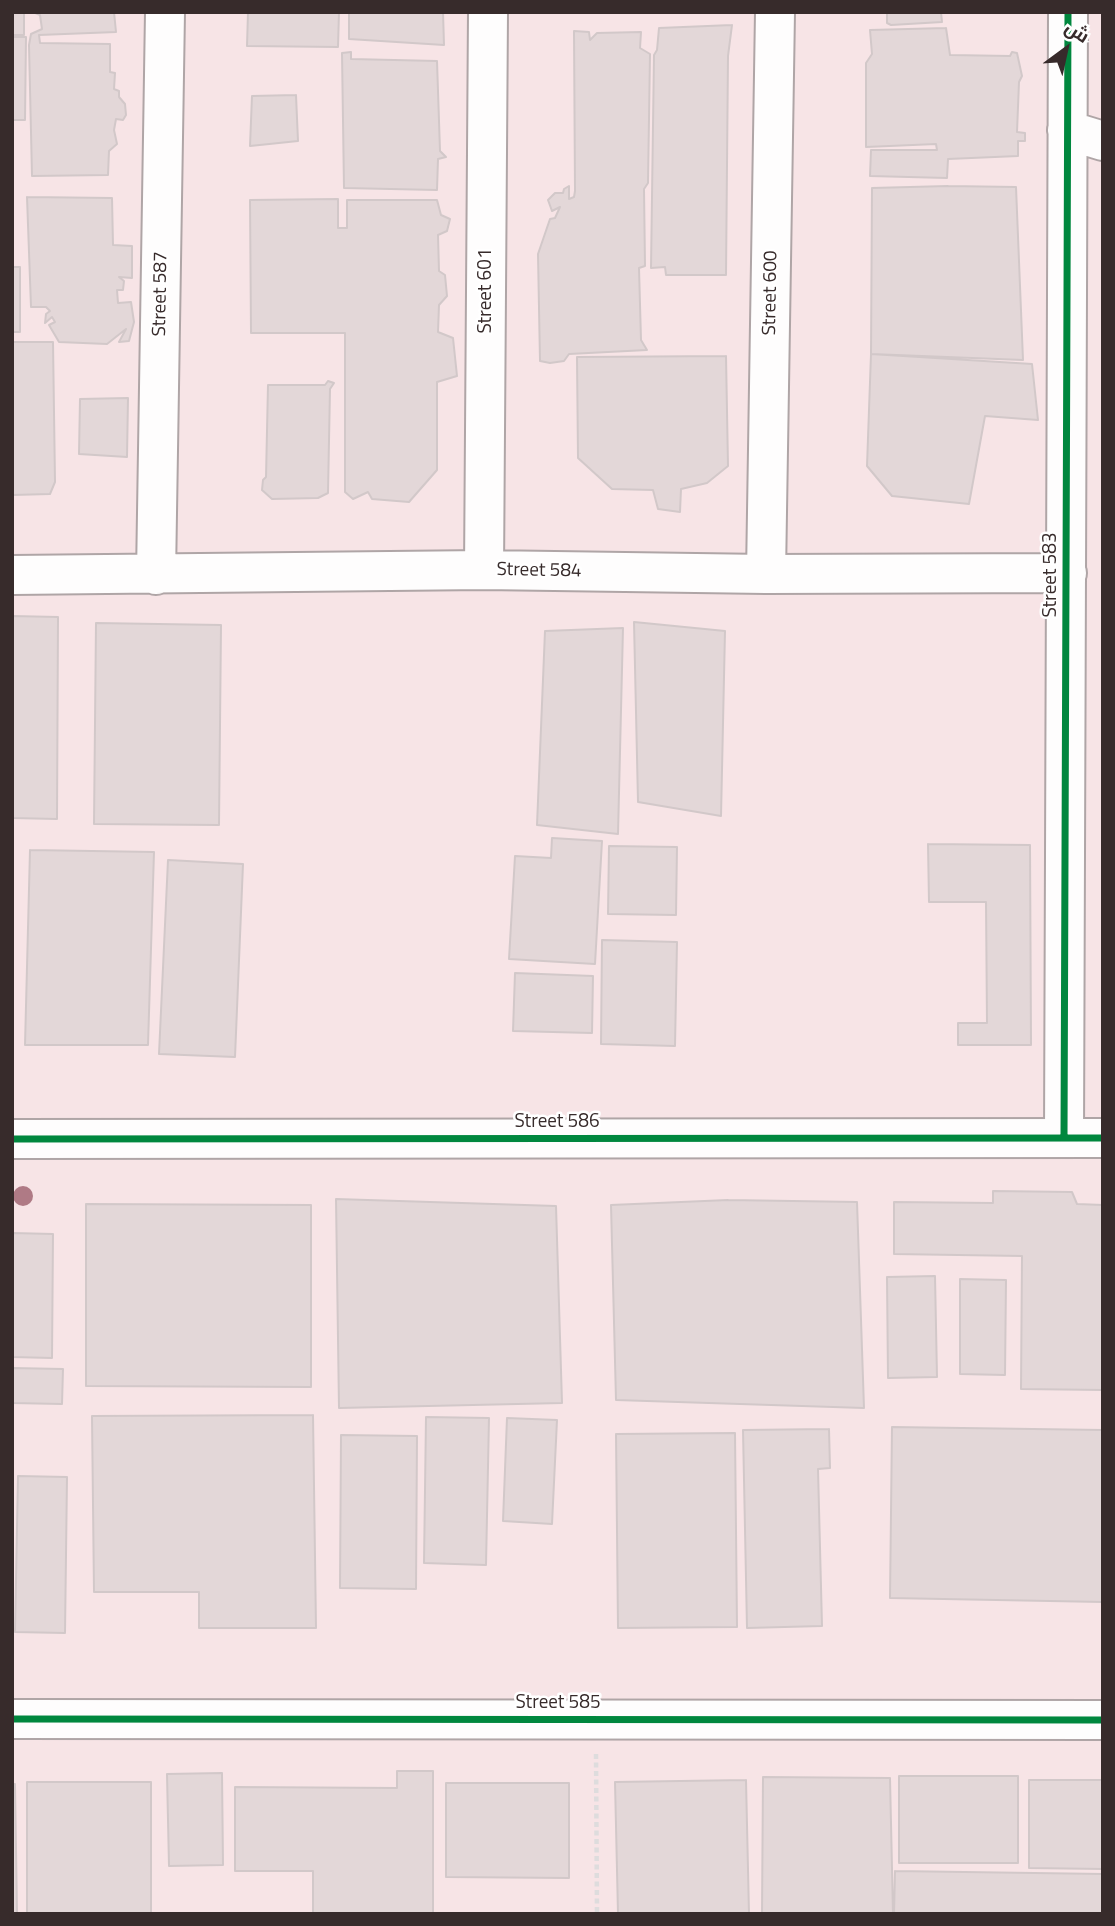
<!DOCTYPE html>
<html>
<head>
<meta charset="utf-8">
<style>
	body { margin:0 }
	#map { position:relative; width:1115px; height:1926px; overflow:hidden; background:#f8f0f1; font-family:"Titillium Web",Cairo,sans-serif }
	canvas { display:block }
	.frame { position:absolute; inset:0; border:14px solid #372b2b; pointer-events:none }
	.north { position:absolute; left:1031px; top:14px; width:70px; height:70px; -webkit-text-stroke:5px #fff; paint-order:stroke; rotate:33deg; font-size:19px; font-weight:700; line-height:28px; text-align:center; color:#372b2b }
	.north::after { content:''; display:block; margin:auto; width:24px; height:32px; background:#372b2b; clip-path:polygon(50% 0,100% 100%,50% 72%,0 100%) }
</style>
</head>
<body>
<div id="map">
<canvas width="1115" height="1926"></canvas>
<div class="frame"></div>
<div class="north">ش</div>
</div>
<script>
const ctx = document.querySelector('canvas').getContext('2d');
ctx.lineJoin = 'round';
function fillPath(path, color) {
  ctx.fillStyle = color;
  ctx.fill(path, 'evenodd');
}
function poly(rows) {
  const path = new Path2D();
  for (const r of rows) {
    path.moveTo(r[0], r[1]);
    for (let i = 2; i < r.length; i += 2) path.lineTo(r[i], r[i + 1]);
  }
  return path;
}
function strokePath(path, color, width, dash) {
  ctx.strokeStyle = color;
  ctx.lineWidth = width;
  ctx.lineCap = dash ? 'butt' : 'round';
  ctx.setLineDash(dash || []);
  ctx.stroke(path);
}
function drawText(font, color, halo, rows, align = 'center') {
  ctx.font = font + ' "Titillium Web",sans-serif';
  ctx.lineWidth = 5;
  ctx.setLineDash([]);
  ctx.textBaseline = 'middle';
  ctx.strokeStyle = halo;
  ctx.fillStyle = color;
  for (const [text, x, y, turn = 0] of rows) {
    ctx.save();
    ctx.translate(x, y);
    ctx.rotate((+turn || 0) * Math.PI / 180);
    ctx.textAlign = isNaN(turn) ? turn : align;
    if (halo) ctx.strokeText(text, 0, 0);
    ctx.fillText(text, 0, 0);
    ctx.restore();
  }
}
const built = poly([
	[12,12,1103,12,1103,1914,12,1914]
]);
const building = poly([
	[12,12,24,12,24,35,12,35,12,12],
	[33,12,114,12,116,32,39,35,40,43,110,44,110,72,115,73,114,89,119,91,119,97,125,104,126,115,123,120,116,119,114,130,117,144,109,151,108,175,32,176,29,45,31,34,42,29,40,15,33,12],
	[248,12,339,12,338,47,247,46,248,12],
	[349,12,443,12,444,45,349,39,349,12],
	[887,12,941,12,942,22,891,25,887,23,887,12],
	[732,25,728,56,726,275,666,275,665,267,651,268,654,55,657,50,659,28,732,25],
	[946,28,950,55,1010,56,1012,52,1017,53,1022,76,1019,82,1017,132,1025,133,1025,141,1018,141,1018,156,948,159,947,178,870,176,871,150,937,150,936,144,866,147,866,63,872,54,870,30,946,28],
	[574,31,589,32,590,40,597,33,641,32,640,48,650,54,648,183,644,189,645,266,639,268,641,340,647,350,569,354,564,361,550,363,540,361,538,254,550,219,555,218,560,207,552,211,548,200,555,193,563,193,564,189,569,186,569,199,574,197,575,191,574,31],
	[12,37,26,37,25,120,12,120,12,37],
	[351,52,351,59,437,61,440,151,446,157,438,159,437,190,344,188,342,53,351,52],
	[296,95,298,141,250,146,252,96,296,95],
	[948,186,1016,187,1023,360,871,354,872,188,948,186],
	[27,197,112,198,113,245,132,246,132,278,119,277,124,281,123,290,117,290,118,303,131,302,134,322,129,341,119,342,126,329,107,344,59,342,49,325,55,322,52,317,45,323,46,314,50,311,46,307,31,307,27,197],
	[338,199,338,228,347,228,347,200,437,200,441,215,450,219,447,231,438,235,439,271,445,275,447,296,439,305,438,332,453,338,457,376,437,382,437,470,409,502,372,499,368,492,353,499,345,492,345,333,251,333,250,200,338,199],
	[12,267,20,267,20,332,12,332,12,267],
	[12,342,53,342,55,482,50,494,12,495,12,342],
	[871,354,1032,364,1038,420,985,416,969,504,892,496,867,466,871,354],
	[726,356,728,466,707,483,681,489,680,512,658,509,653,490,612,489,578,458,577,357,726,356],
	[328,381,334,383,330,389,328,493,318,498,272,499,262,490,263,480,266,477,268,385,325,385,328,381],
	[128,398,127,457,79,454,80,399,128,398],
	[12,616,58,617,57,819,12,818,12,616],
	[634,622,725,631,721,816,638,802,634,622],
	[96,623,221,625,219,825,94,824,96,623],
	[623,628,618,834,537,825,545,631,623,628],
	[552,838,602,841,595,964,509,959,515,856,551,858,552,838],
	[928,844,1030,845,1031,1045,958,1045,958,1023,987,1023,986,902,929,902,928,844],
	[609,846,677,847,676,915,608,914,609,846],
	[30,850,154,852,148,1045,25,1045,30,850],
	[168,860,243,864,235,1057,159,1054,168,860],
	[602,940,677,942,675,1046,601,1044,602,940],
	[515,973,593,976,592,1033,513,1031,515,973],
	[993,1191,1072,1192,1077,1204,1103,1205,1103,1390,1021,1389,1022,1256,894,1254,894,1202,993,1203,993,1191],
	[336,1199,556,1206,562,1403,339,1408,336,1199],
	[728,1200,857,1202,864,1408,616,1400,611,1205,728,1200],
	[86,1204,311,1205,311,1387,86,1386,86,1204],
	[12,1233,53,1234,52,1358,12,1357,12,1233],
	[935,1276,937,1377,888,1378,887,1277,935,1276],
	[960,1279,1006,1280,1005,1375,960,1374,960,1279],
	[12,1368,63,1369,62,1404,12,1403,12,1368],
	[313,1415,316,1628,199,1628,199,1592,94,1592,92,1416,313,1415],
	[426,1417,489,1418,486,1565,424,1563,426,1417],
	[507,1418,557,1420,552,1524,503,1521,507,1418],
	[892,1427,1103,1430,1103,1602,890,1598,892,1427],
	[829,1429,830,1468,818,1469,822,1626,747,1628,743,1430,829,1429],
	[735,1433,737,1627,618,1628,616,1434,735,1433],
	[341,1435,417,1436,416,1589,340,1588,341,1435],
	[18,1476,67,1477,65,1633,15,1632,18,1476],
	[397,1771,433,1771,433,1914,313,1914,313,1871,235,1871,235,1787,397,1788,397,1771],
	[222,1773,223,1865,169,1866,167,1774,222,1773],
	[899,1776,1018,1776,1018,1863,899,1863,899,1776],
	[763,1777,890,1778,893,1914,762,1914,763,1777],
	[746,1780,749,1914,618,1914,615,1782,746,1780],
	[1029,1780,1103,1780,1103,1869,1029,1868,1029,1780],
	[27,1782,151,1782,151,1914,27,1914,27,1782],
	[446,1783,569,1783,569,1878,446,1877,446,1783],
	[12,1784,15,1784,17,1914,12,1914,12,1784],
	[895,1871,1103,1874,1103,1914,894,1914,895,1871]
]);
const path = poly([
	[596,1754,597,1914]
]);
const minor = poly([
	[1067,130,1103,141],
	[484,570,488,12],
	[766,574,775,12],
	[12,575,484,570,766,574,1067,573],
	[156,575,165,12],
	[1064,1137,1068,12],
	[12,1139,1103,1138],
	[12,1719,1103,1720]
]);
const cycleway = poly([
	[1064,1137,1068,12],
	[12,1139,1103,1138],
	[12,1719,1103,1720]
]);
const trees = [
	[23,1196]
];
const streetNames = [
	["Street 601",486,291,-90],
	["Street 600",771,293,-89],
	["Street 587",161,294,-89],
	["Street 584",539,571,1],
	["Street 583",1051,575,-90],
	["Street 586",557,1122],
	["Street 585",558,1703]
];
fillPath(built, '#f7e4e6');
fillPath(building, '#e3d7d8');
strokePath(building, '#d2c8c9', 2);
strokePath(minor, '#afa5a6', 42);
strokePath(path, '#dedcdd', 4.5, [5, 3.5]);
strokePath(minor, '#fefdfd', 38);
strokePath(cycleway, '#00873e', 7);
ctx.fillStyle = '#af7a85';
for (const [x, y] of trees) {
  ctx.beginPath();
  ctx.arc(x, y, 10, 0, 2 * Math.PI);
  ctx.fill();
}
drawText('19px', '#372b2b', '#fff', streetNames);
</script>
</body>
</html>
